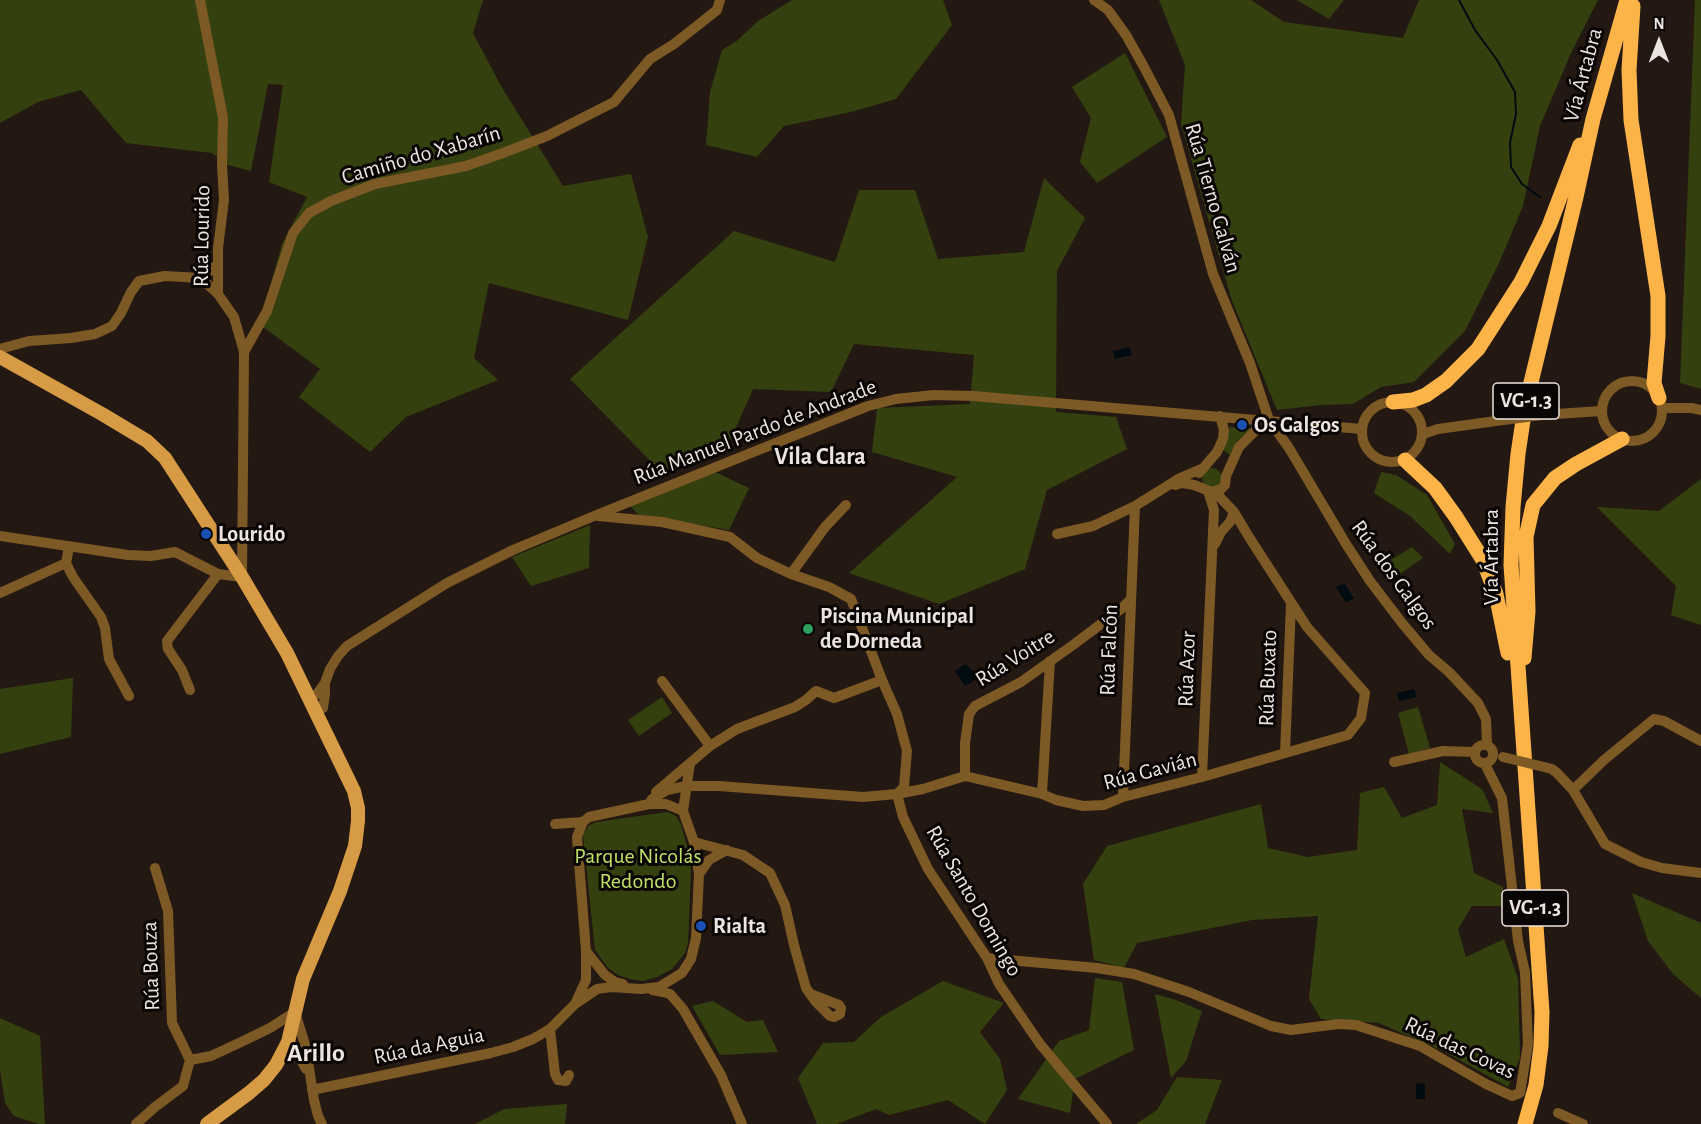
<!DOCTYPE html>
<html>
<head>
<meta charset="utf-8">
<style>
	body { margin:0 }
	#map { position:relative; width:1701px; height:1124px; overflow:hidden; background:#241812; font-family:"Alegreya Sans",sans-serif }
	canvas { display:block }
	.north { position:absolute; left:1629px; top:12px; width:60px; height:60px; -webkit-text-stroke:4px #090504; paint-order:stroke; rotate:0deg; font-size:16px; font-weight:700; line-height:24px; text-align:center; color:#ece4e0 }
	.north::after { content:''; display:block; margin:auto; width:21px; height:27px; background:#ece4e0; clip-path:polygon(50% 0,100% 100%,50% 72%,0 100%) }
</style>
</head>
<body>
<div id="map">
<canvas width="1701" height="1124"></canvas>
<div class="north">N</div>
</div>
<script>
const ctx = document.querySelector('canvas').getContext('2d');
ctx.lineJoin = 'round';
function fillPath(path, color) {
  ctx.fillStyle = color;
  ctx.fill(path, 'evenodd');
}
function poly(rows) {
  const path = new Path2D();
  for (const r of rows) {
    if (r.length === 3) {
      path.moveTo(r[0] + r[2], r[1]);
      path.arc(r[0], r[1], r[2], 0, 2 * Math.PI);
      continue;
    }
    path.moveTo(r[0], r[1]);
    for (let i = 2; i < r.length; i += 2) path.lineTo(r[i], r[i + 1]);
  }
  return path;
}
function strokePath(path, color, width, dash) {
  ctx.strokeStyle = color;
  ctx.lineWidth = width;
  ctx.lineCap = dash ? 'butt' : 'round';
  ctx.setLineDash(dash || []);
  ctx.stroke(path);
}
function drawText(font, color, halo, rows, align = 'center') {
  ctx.font = font + ' "Alegreya Sans",sans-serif';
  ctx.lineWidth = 6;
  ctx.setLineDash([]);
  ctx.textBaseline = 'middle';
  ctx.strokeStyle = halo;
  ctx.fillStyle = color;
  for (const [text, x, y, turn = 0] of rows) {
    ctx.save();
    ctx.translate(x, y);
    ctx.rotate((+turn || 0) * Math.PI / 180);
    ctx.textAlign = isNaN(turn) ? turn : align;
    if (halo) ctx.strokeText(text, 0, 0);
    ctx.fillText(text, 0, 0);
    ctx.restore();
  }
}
const green = poly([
	[0,0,483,0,473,33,501,86,563,186,631,174,648,237,628,320,489,283,474,358,498,380,406,417,370,452,299,397,320,369,263,327,269,291,282,244,307,197,269,182,283,85,268,84,251,171,228,165,212,153,126,143,81,90,38,102,0,123],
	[792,0,943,0,952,25,896,99,851,112,784,126,757,157,706,145,710,92,722,50,738,40,758,21],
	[1159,0,1251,0,1284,22,1403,38,1419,0,1598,0,1571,53,1540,126,1523,206,1499,263,1465,331,1414,382,1381,387,1353,404,1321,405,1277,410,1232,301,1181,124,1185,65],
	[1297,0,1344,0,1329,19],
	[1695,0,1701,0,1701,389,1680,383],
	[1125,53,1167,137,1097,183,1080,162,1091,118,1072,87],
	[1044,178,1085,218,1057,271,1056,412,1116,417,1127,449,1047,490,1025,569,939,604,849,573,957,477,872,452,877,408,970,404,974,355,854,344,831,392,753,389,730,441,663,474,570,379,734,231,835,262,859,190,915,190,938,259,1024,252],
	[1230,427,1251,429,1237,441,1230,455,1223,450],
	[1212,478,10],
	[715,472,749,488,729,530,639,515,630,506],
	[1381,472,1396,475,1427,495,1455,544,1450,554,1410,516,1374,493],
	[1701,479,1701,625,1671,615,1676,586,1597,507,1659,511],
	[590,525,589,568,531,586,512,557],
	[1412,547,1423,558,1391,580,1381,566],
	[73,678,71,737,0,754,0,689],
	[662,697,672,713,639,736,628,720],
	[1418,707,1430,748,1409,754,1398,713],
	[1440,762,1482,789,1493,813,1462,809,1474,873,1503,887,1504,906,1472,906,1458,929,1466,957,1504,939,1518,979,1520,1058,1508,1087,1445,1052,1379,1023,1321,1019,1309,999,1318,916,1252,920,1137,943,1124,968,1094,960,1083,884,1107,846,1261,804,1268,848,1308,857,1357,850,1360,793,1384,787,1402,818,1437,805],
	[668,812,676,816,681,825,689,853,691,869,688,944,685,953,672,969,657,977,643,981,630,979,618,975,608,968,595,950,583,836,588,826,596,822],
	[1632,893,1701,923,1701,998,1673,974,1648,941],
	[1095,978,1122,982,1134,1050,1075,1079,1070,1113,1018,1099,1059,1041,1089,1030],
	[943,981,1004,1003,980,1032,1000,1059,1007,1090,985,1124,948,1100,889,1115,876,1109,837,1124,817,1124,798,1078,823,1043,854,1042,881,1017],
	[1155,994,1176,1000,1202,1011,1186,1061,1171,1078],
	[713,1001,747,1022,763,1020,778,1052,720,1055,692,1006],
	[0,1018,40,1036,45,1124,39,1124,14,1116,5,1103,0,1070],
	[1177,1077,1222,1080,1205,1124,1136,1124,1157,1110],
	[567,1104,565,1124,475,1124,504,1109]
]);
const water = poly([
	[1130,347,1132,355,1115,359,1113,351],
	[1344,583,1354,598,1346,603,1336,587],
	[966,664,971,670,977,672,978,678,965,686,955,671],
	[1414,689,1417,697,1399,701,1397,693],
	[1425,1083,1425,1099,1416,1099,1416,1084]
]);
const stream = poly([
	[1459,0,1475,30,1497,60,1515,92,1516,114,1510,143,1511,167,1522,184,1540,197]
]);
const minor = poly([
	[1094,0,1108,10,1126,35,1144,67,1169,115,1213,274,1250,363,1269,420,1289,448,1346,544,1370,581,1402,623,1429,655,1449,672,1478,703,1486,719,1487,745],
	[218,264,201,278,218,294],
	[0,349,29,341,71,338,95,334,112,326,121,313,131,292,139,281,165,276,201,278],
	[244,352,267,311,293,233,309,213,331,201,375,184,466,166,503,153,547,136,614,102,650,59,674,44,717,10,720,0],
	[1632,411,30],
	[1392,432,30],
	[1662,408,1692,408,1701,410],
	[1542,415,1601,411],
	[1423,434,1438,429,1496,421],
	[1199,473,1217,452,1223,439,1224,430,1220,416],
	[1175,485,1182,483,1194,485,1212,492,1221,489,1225,485,1226,476,1239,447,1255,431,1269,420],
	[598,516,662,522,730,537,757,558,791,574,829,587,851,599,882,680,897,714,907,751,904,787,897,794,903,817,928,869,987,958,999,984,1040,1044,1107,1124],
	[1057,534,1093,526,1135,506,1180,478,1201,469],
	[0,536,128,555,151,556,175,552,218,574,242,577,244,352,234,317,218,294,218,248,224,200,222,165,223,118,200,0],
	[1215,544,1221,532,1230,522,1234,512],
	[69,547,66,563,73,577,101,617,105,628,109,659,129,696],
	[791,574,825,527,846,505],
	[0,593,66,563],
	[662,681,710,746],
	[190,690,182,670,168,649,167,641,218,574],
	[317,694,325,683,330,669,338,656,347,646,447,583,513,550,594,516,868,406,896,399,934,395,973,396,1362,429],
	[316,712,323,708,325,694,325,683],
	[1484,754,9],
	[1285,753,1291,604],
	[1394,762,1443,751,1475,752],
	[1540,766,1552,769,1557,773,1573,790,1605,844,1641,862,1662,868,1701,873],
	[965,776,965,743,969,714,975,706,1021,682,1073,645,1121,609,1130,600],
	[1202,777,1214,510,1208,491],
	[1573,790,1604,760,1654,719,1664,721,1701,741],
	[656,792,710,746,737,729,795,707,806,700,816,691,834,698,882,680],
	[1042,794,1050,661],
	[1123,797,1135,506],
	[649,804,652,799,667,790,686,786,719,786,863,797,897,794,923,789,965,776,1042,794,1056,800,1083,806,1104,805,1123,797,1202,777,1348,735,1361,718,1365,693,1307,627,1249,537,1234,512,1215,492],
	[683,811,690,763],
	[555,824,583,822],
	[694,842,743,855,770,873,785,905,794,945,806,988,816,1002,830,1016],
	[155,868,168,911,172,1023,190,1060],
	[699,874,709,860,727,850],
	[586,951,605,975,615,982,623,984],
	[987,958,1097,968,1134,974,1189,992,1271,1026,1291,1030,1338,1024,1356,1025,1420,1046,1486,1084,1512,1096,1520,1093,1528,1044,1525,972,1518,941,1502,798,1485,764],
	[652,990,663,992,670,994,683,1009,721,1075,742,1124],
	[813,995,839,1005,841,1008,840,1014,834,1017,830,1016],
	[550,1029,555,1074,558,1080,566,1081,569,1075],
	[288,1042,297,1053,306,1069],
	[312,1090,491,1053,513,1047,533,1039,550,1029,575,1004,597,989,611,987,641,989,659,987,682,973,691,959,696,938,699,874,694,842,683,811,666,804,649,804,589,817,583,822,577,837,586,951,586,980,575,1004],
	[1558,1113,1583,1124],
	[136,1124,155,1107,183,1086,190,1060,211,1056,239,1043,270,1028,295,1012,306,1048,314,1100,318,1116,322,1124]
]);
const major = poly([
	[0,357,102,414,147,441,165,458,242,577,287,653,354,791,358,808,358,821,355,846,340,891,303,979,288,1042,276,1065,264,1080,249,1093,207,1124]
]);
const highway = poly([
	[1633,6,1629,70,1631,120,1658,296,1658,336,1654,383,1659,398],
	[1393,402,1413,400,1426,395,1446,381,1478,349,1521,282,1549,226,1580,145],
	[1405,460,1435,488,1456,517,1483,560,1496,594,1508,653],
	[1524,658,1528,611,1526,537,1533,505,1555,478,1576,464,1622,439],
	[1525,1124,1536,1085,1541,1046,1542,1012,1511,565,1513,507,1518,454,1525,407,1576,197,1593,119,1627,0]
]);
const minorBridge = poly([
	[1496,421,1542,415],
	[1503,757,1540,766]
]);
const markers = [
	[1242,425,6,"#1a4fb4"],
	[206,534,6,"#1a4fb4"],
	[808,629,6,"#2e9e5b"],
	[701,926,6,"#1a4fb4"]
];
const shields = [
	[1526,401,66],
	[1535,908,66]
];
const shieldNames = [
	["VG-1.3",1526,401],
	["VG-1.3",1535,908]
];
const streetNames = [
	["Vía Ártabra",1583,75,-75],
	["Camiño do Xabarín",421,155,-16],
	["Rúa Tierno Galván",1213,198,74],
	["Rúa Lourido",202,236,-89],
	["Rúa Manuel Pardo de Andrade",755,432,-21],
	["Vía Ártabra",1491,557,-90],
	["Rúa dos Galgos",1394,575,54],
	["Rúa Falcón",1109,650,-88],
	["Rúa Voitre",1015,658,-32],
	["Rúa Azor",1187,669,-88],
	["Rúa Buxato",1268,678,-88],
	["Rúa Gavián",1150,771,-15],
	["Rúa Santo Domingo",974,901,60],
	["Rúa Bouza",151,966,-92],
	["Rúa da Aguia",429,1046,-12],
	["Rúa das Covas",1460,1048,25]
];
const poiNames = [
	["Os Galgos",1254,425],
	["Lourido",218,534],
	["Piscina Municipal",820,616],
	["de Dorneda",820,641],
	["Rialta",713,926]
];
const parkNames = [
	["Parque Nicolás",638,856],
	["Redondo",638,881]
];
const neighbourhoodNames = [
	["Vila Clara",820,457]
];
const quarterNames = [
	["Arillo",316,1053]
];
fillPath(green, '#34410f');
fillPath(water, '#010b12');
strokePath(stream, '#010b12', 2);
strokePath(minor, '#7c5925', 10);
strokePath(major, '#d69b44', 14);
strokePath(highway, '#fcb448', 15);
strokePath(minorBridge, '#7c5925', 10);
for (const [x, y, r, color] of markers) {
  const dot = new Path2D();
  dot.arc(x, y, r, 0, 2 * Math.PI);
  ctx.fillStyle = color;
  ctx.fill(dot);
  strokePath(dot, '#090504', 2);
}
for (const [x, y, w] of shields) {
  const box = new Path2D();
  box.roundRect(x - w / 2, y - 18, w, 36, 4.5);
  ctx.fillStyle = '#090504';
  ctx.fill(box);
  strokePath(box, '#ece4e0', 1.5);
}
drawText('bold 21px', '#ece4e0', null, shieldNames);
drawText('22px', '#ece4e0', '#090504', streetNames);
drawText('bold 22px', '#ece4e0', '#090504', poiNames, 'left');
drawText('22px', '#bfe066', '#090504', parkNames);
drawText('bold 24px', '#ece4e0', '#090504', neighbourhoodNames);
drawText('bold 26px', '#ece4e0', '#090504', quarterNames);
</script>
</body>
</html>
